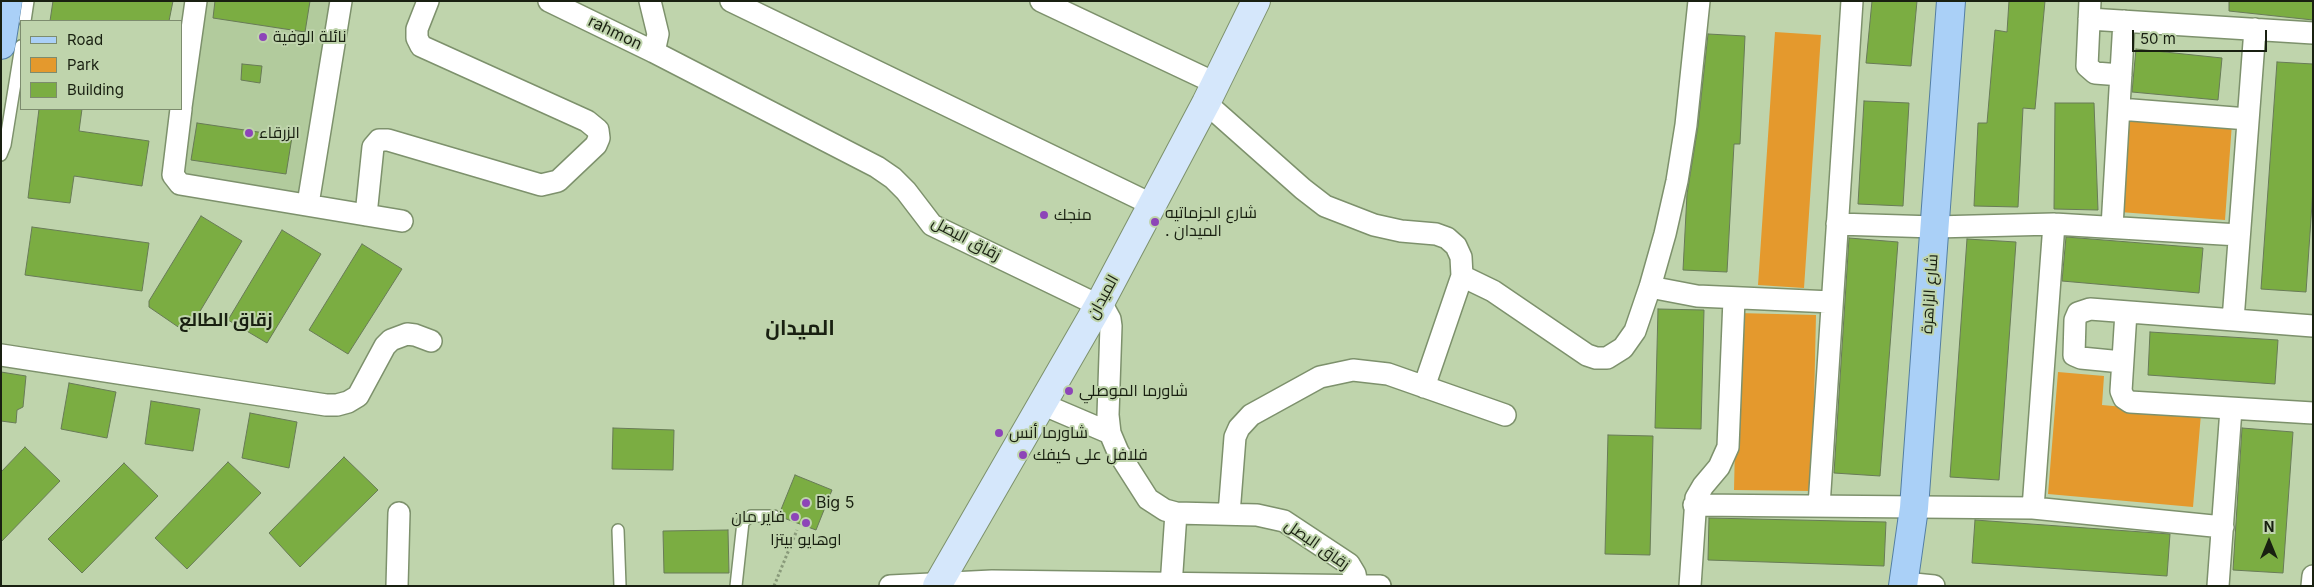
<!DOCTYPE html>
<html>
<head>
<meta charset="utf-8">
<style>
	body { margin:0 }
	#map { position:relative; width:2314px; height:587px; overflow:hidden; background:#bfd4ac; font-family:Inter,sans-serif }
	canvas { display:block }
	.frame { position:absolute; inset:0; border:2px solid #192011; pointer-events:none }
	.legend { position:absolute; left:20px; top:20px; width:162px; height:90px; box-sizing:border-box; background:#bfd4ac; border:1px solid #7d8c6e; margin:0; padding:6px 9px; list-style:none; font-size:15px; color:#192011 }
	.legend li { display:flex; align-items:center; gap:10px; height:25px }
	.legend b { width:25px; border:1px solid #7d8c6e }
	.north { position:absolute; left:2244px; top:517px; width:50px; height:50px; -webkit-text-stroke:4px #bfd4ac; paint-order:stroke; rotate:0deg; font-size:14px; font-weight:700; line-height:20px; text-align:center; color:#192011 }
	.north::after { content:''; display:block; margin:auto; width:18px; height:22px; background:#192011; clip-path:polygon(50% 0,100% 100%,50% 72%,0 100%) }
	.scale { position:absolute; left:2132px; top:30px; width:135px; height:22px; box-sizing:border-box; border:2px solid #192011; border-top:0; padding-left:6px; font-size:15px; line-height:18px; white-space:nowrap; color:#192011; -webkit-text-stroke:4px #bfd4ac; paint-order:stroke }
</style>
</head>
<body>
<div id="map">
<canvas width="2314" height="587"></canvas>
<div class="frame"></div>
<ul class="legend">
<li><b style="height:6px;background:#aad0f7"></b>Road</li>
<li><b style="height:14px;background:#e4992d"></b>Park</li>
<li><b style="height:14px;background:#7bad42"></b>Building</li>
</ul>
<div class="north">N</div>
<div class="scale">50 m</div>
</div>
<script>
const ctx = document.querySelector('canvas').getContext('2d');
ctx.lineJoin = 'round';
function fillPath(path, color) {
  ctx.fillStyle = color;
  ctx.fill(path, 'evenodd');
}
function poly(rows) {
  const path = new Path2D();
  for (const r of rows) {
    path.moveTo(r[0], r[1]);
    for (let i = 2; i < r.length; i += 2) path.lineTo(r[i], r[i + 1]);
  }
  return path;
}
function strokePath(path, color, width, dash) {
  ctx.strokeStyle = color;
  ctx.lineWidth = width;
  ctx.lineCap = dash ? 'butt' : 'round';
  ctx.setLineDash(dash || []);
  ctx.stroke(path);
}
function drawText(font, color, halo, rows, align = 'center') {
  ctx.font = font + ' Inter,Cairo,sans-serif';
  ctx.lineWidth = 4;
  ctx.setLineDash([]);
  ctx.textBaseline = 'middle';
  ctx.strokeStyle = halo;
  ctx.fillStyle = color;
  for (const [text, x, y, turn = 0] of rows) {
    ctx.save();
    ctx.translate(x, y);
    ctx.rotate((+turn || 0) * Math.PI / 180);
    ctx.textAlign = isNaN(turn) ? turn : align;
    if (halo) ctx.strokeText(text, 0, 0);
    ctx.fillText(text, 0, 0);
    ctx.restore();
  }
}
const built = poly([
	[207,1,330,1,301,195,179,176]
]);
const green = poly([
	[1775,32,1821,35,1804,288,1758,285],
	[2128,116,2232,123,2225,220,2120,212],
	[1738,313,1816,315,1812,491,1734,490],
	[2058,372,2104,376,2102,405,2201,414,2193,507,2048,494]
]);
const building = poly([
	[53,1,173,1,169,21,50,21,53,1],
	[215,1,310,1,305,32,213,18,215,1],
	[1872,1,1917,1,1911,66,1866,63,1872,1],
	[2009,1,2045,1,2035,109,2023,108,2018,207,1974,206,1978,123,1987,123,1995,30,2007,32,2009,1],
	[2229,1,2313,1,2313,20,2229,11,2229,1],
	[1708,34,1745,36,1740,144,1734,144,1727,272,1683,270,1687,194,1698,126,1708,34],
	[2136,49,2222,58,2218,100,2132,92,2136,49],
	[2277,62,2313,64,2313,189,2306,292,2261,289,2277,62],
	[242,64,262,66,260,83,241,80,242,64],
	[1864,101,1909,103,1903,206,1858,204,1864,101],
	[2055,103,2094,103,2098,210,2054,209,2055,103],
	[39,109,82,109,79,131,149,141,142,186,74,176,70,203,28,198,39,109],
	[197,123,292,137,286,174,191,160,197,123],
	[201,216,242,241,187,333,149,307,149,301,201,216],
	[32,227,149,243,142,291,25,275,32,227],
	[282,230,321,254,267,343,228,320,282,230],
	[2066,237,2203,248,2199,293,2062,281,2066,237],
	[1849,238,1898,242,1880,476,1834,473,1849,238],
	[1967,239,2016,242,1999,480,1950,477,1967,239],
	[362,244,402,269,348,354,309,330,362,244],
	[1658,309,1704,310,1701,429,1655,428,1658,309],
	[2150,332,2278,340,2275,384,2148,375,2150,332],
	[1,372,26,376,23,407,17,410,16,423,1,421,1,372],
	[69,383,116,392,107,438,61,429,69,383],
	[151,401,200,409,193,451,145,444,151,401],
	[250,413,297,422,289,468,242,458,250,413],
	[613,428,674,430,673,470,612,469,613,428],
	[2242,428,2293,432,2283,573,2233,570,2242,428],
	[1608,435,1653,436,1650,555,1605,554,1608,435],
	[25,447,60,481,1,542,1,472,25,447],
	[344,457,378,490,300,567,269,533,344,457],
	[228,462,261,493,187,569,155,538,228,462],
	[124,463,158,496,82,573,48,539,124,463],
	[795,475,832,490,816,530,781,517,780,512,795,475],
	[1709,518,1886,522,1884,566,1708,560,1709,518],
	[1975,520,2170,534,2167,576,1972,563,1975,520],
	[728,530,729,573,664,573,663,531,728,530]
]);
const path = poly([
	[774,586,797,530]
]);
const lane = poly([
	[25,21,28,1],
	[1,155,5,145,21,46],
	[618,530,620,586],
	[736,586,743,522,751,516,774,516]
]);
const street = poly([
	[549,1,654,52,877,167,893,178,906,191,932,225,1104,308,1110,319,1111,326,1108,415,1110,433,1118,452,1148,499,1165,510,1176,513,1257,515,1284,521,1349,564,1355,574,1357,585],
	[650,1,658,34,654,52],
	[731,1,1153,205],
	[1041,1,1215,83],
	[2090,1,2087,66,2095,73,2121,75],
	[2089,19,2313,33],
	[1206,103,1303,189,1325,206,1374,225,1401,231,1436,234,1447,238,1456,246,1461,257,1462,276,1424,387],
	[181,107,196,1],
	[181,109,173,175,180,184,402,221],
	[2119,109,2248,119],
	[308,204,341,1],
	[366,215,373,147,379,140,388,140,541,185,558,181,596,145,599,138,598,130,587,121,421,46,417,38,417,29,428,1],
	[1837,224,1935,227,2054,224,2239,235],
	[2112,227,2124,21],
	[1462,276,1493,291,1587,355,1596,358,1607,358,1623,348,1635,331,1650,287,1665,234,1677,181,1686,125,1699,1],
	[1650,287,1697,296,1832,302],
	[2126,312,2121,391,2124,398,2130,402,2313,413],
	[2233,320,2255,29],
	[1,355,326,405,337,405,348,402,358,396,385,346,391,340,407,334,415,335,431,341],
	[2122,362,2081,358,2074,355,2075,320,2078,313,2090,309,2313,326],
	[1042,404,1110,433],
	[1694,505,2033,508,2223,527],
	[1819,506,1852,1],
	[2033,508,2054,224],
	[1229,514,1235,437,1239,428,1251,415,1320,377,1353,370,1388,374,1505,415],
	[1904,583,1934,586],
	[397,586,399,513],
	[890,586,992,581,1380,586],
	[1171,586,1176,513],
	[1690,586,1696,498,1703,486,1719,467,1728,447,1734,299],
	[2218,586,2231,409],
	[2312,586,2313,576]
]);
const secondary = poly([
	[937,586,1099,305,1206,103,1256,1]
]);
const primary = poly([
	[1,45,8,1],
	[1903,586,1914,508,1951,1]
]);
const markers = [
	[263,37,5,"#8d45b8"],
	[249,133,5,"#8d45b8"],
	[1044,215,5,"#8d45b8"],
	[1155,222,5,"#8d45b8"],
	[1069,391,5,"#8d45b8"],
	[999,433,5,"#8d45b8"],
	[1023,455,5,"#8d45b8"],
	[806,503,5,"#8d45b8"],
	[795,517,5,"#8d45b8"],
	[806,523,5,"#8d45b8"]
];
const streetNames = [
	["rahmon",615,33,26],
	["زقاق البصل",966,239,28],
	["شارع الزاهرة",1930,294,-86],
	["الميدان",1103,297,-61],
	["زقاق البصل",1317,545,35]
];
const poiNames = [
	["نائلة الوفية",273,37],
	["الزرقاء",259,133],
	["شارع الجزماتيه",1165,213],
	[". الميدان",1165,231],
	["منجك",1054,215],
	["شاورما الموصلي",1079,391],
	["شاورما أنس",1009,433],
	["فلافل على كيفك",1033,455],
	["Big 5",816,503],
	["فاير مان",785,517,"right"],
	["اوهايو بيتزا",806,540,"center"]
];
const neighbourhoodNames = [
	["زقاق الطالع",226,321]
];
const districtNames = [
	["الميدان",800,329]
];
fillPath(built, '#b2cb9d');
fillPath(green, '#e4992d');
fillPath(building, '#7bad42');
strokePath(building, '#687b57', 1);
strokePath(lane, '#7d916c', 14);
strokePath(street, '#7d916c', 24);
strokePath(secondary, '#7d916c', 30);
strokePath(primary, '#537ea3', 30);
strokePath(path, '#899a7a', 3, [2.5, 2.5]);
strokePath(lane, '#fff', 11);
strokePath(street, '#fff', 21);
strokePath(secondary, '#d5e7fb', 28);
strokePath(primary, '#aad0f7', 28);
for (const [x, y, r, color] of markers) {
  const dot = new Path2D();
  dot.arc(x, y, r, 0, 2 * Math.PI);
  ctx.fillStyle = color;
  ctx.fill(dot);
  strokePath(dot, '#bfd4ac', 2);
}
drawText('16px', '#192011', '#bfd4ac', streetNames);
drawText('16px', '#192011', '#bfd4ac', poiNames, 'left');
drawText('bold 18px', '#192011', '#bfd4ac', neighbourhoodNames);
drawText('bold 21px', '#192011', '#bfd4ac', districtNames);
</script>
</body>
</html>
